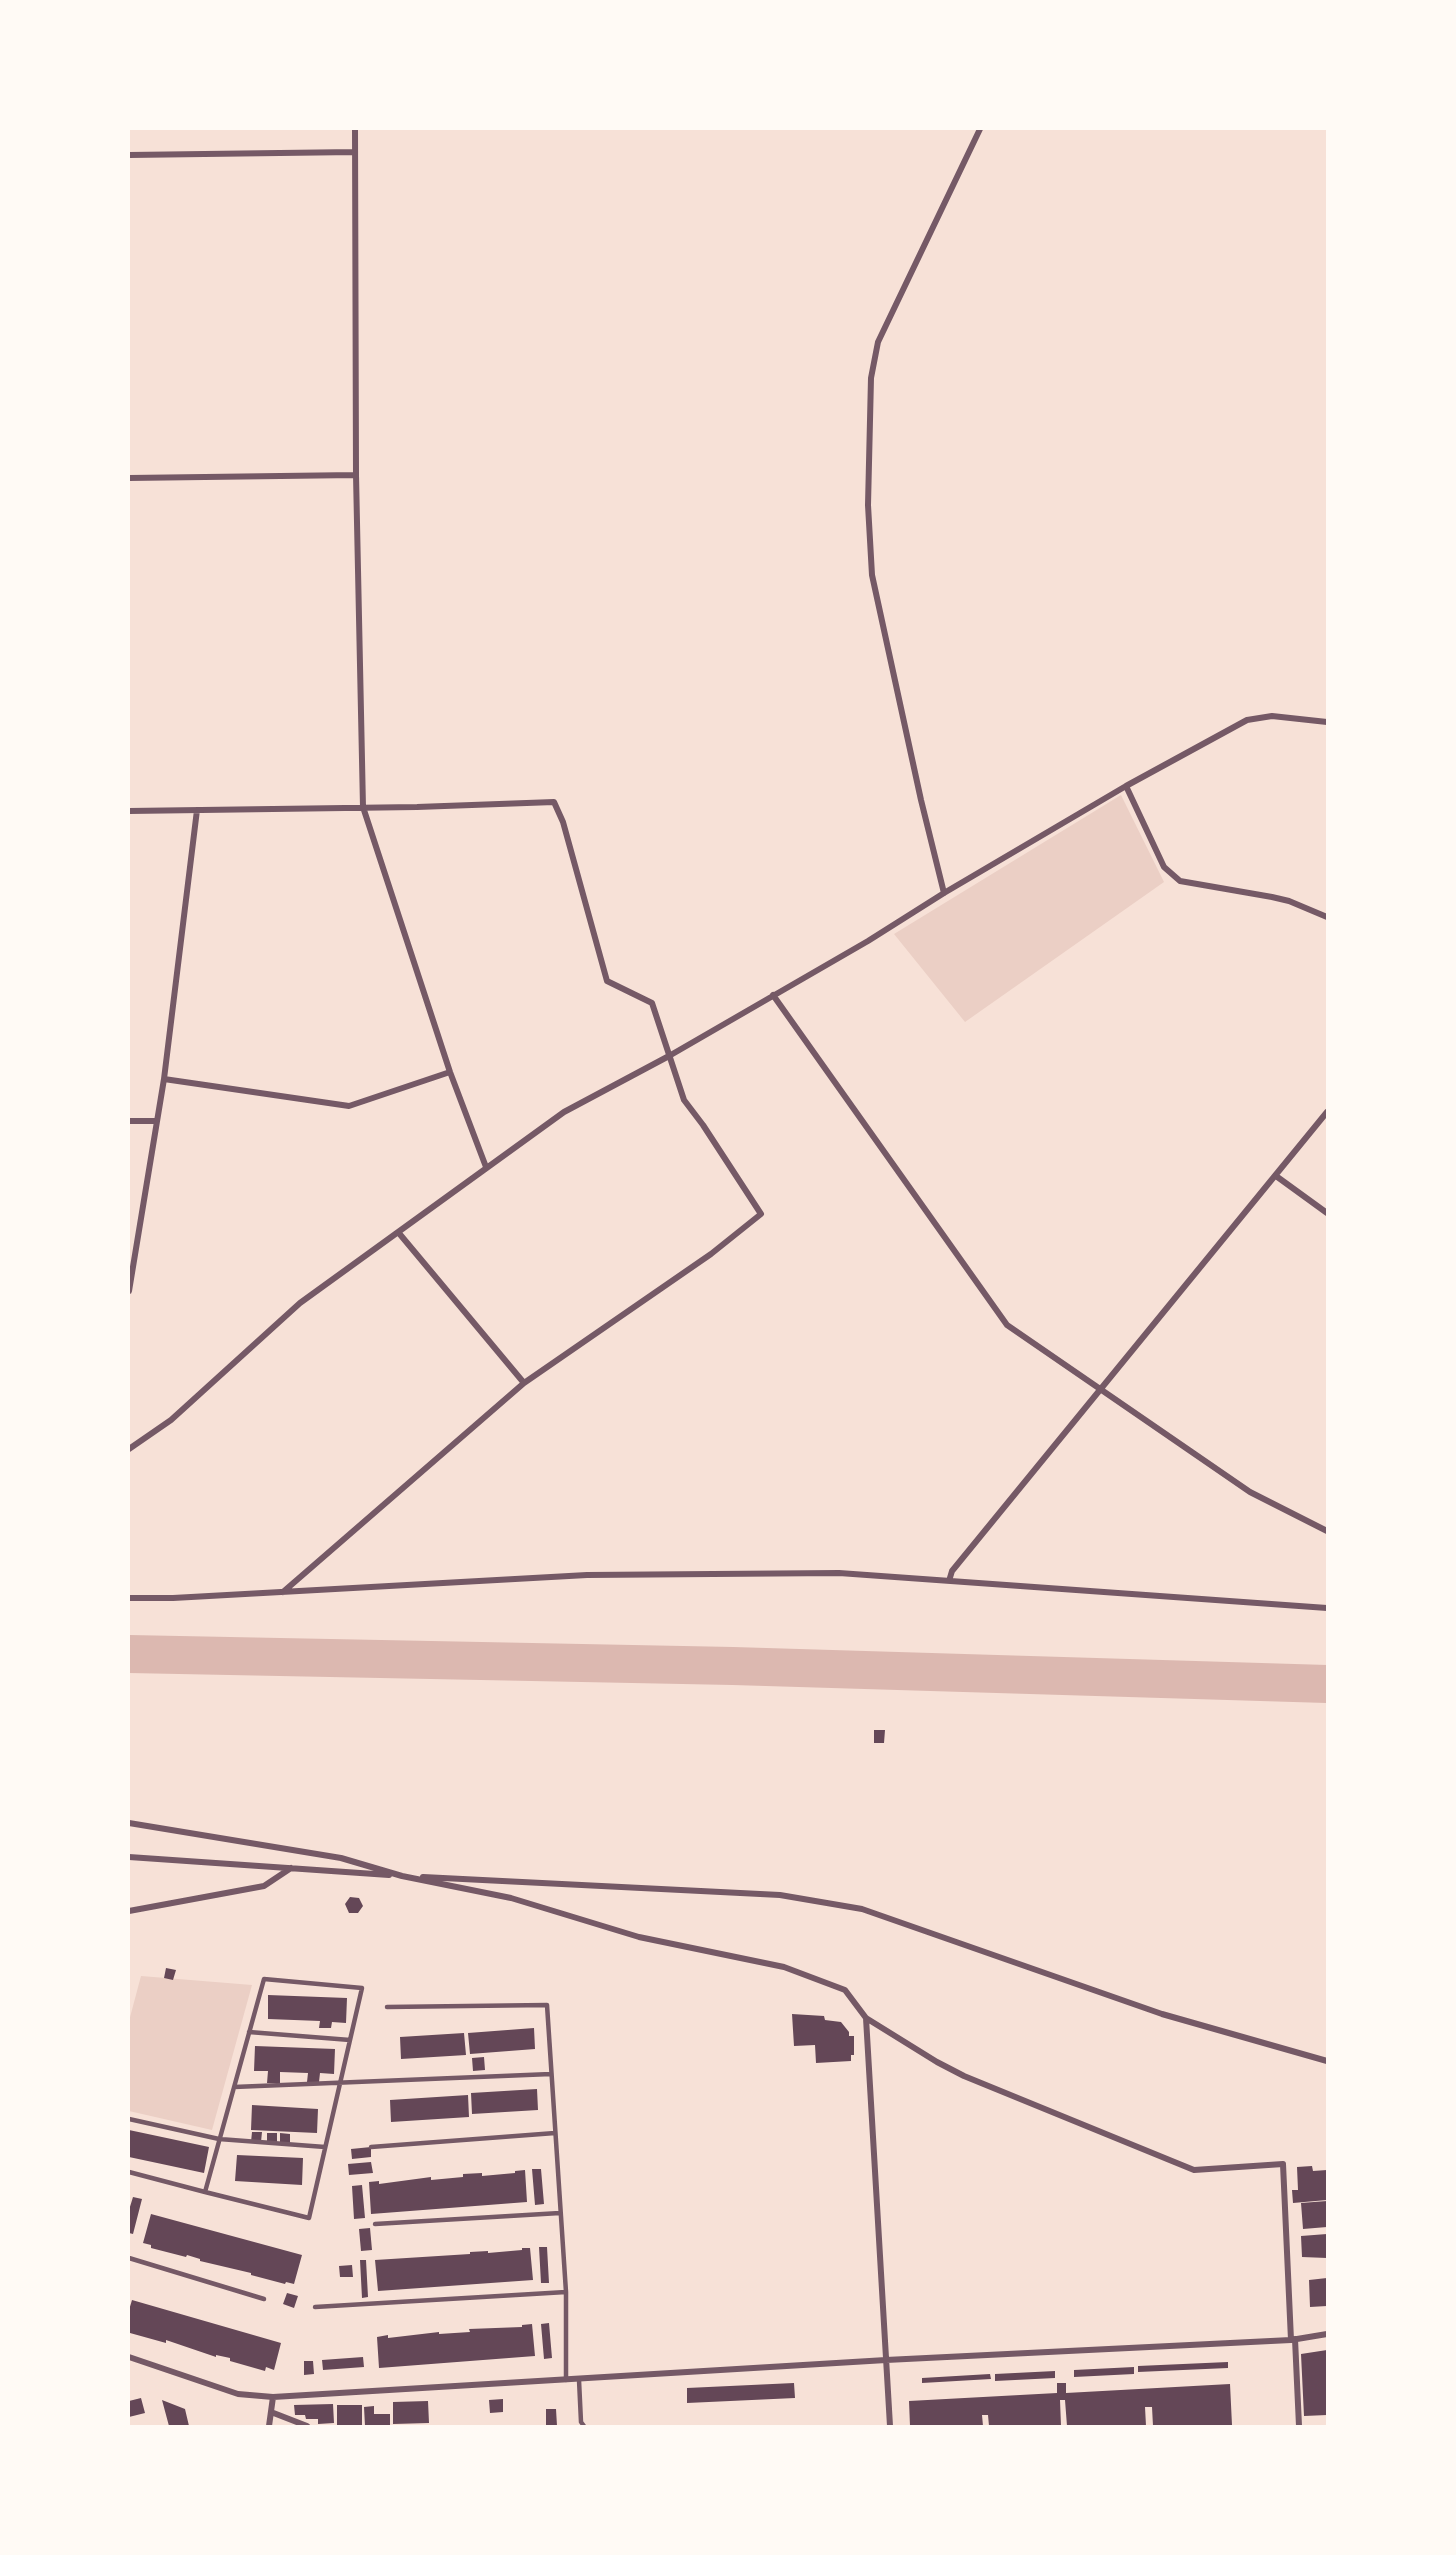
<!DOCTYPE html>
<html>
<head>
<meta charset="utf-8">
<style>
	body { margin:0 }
	#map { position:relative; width:1456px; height:2555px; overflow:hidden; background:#f7e1d7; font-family:"Times New Roman",serif }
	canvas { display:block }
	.frame { position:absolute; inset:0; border:130px solid #fffaf5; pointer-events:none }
</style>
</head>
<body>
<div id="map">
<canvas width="1456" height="2555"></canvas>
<div class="frame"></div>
</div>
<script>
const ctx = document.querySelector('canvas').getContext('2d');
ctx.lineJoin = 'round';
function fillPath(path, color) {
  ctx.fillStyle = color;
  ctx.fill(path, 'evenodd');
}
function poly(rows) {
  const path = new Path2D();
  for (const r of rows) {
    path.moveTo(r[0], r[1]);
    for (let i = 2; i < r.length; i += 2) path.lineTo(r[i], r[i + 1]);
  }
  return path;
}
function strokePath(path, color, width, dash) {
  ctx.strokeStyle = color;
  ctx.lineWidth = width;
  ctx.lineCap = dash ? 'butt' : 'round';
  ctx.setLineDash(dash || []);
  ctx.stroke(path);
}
const green = poly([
	[1121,795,1164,882,965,1022,894,934],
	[141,1976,252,1985,212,2130,129,2111,129,2021]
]);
const river = poly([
	[129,1654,733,1666,1327,1684]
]);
const building = poly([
	[874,1730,885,1730,884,1743,874,1743],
	[350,1897,359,1898,363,1906,358,1913,349,1913,345,1904],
	[166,1968,176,1970,173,1980,164,1978],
	[268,1995,347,1998,346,2023,332,2022,331,2028,319,2028,320,2021,268,2019],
	[792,2014,824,2016,825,2020,841,2022,849,2032,849,2036,854,2036,854,2055,851,2055,851,2061,816,2063,815,2045,794,2046],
	[534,2028,535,2049,470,2054,468,2033],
	[464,2033,466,2055,401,2059,400,2037],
	[255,2046,335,2049,334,2074,320,2073,319,2082,307,2082,308,2073,280,2072,280,2083,267,2083,268,2071,254,2071],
	[484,2057,485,2070,473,2071,472,2058],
	[537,2089,538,2110,472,2114,471,2093],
	[468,2095,469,2117,391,2122,390,2100],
	[252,2105,318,2109,317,2133,251,2130],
	[129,2130,209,2147,204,2173,129,2157],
	[252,2132,262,2132,261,2142,251,2142],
	[267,2133,277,2133,277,2143,267,2142],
	[280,2133,290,2134,290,2143,280,2143],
	[371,2147,371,2157,352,2159,351,2149],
	[237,2155,303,2158,302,2185,235,2181],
	[371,2162,373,2173,349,2175,348,2164],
	[1312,2166,1313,2171,1327,2170,1327,2200,1293,2203,1292,2190,1298,2190,1297,2167],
	[532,2169,541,2169,544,2204,535,2205],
	[525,2170,527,2202,371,2214,369,2182,379,2181,379,2184,431,2177,431,2180,463,2177,463,2174,482,2173,482,2176,515,2173,515,2171],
	[362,2185,365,2218,354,2219,352,2186],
	[133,2197,142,2199,133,2234,129,2233,129,2210],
	[1327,2201,1327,2227,1303,2229,1301,2203],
	[151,2214,302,2255,294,2284,286,2282,285,2284,251,2275,251,2273,200,2261,200,2259,187,2255,186,2257,151,2248,151,2245,143,2243],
	[370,2228,372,2250,361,2251,359,2229],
	[1327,2234,1327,2258,1302,2257,1301,2236],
	[539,2247,547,2247,549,2283,541,2283],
	[522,2248,530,2248,533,2280,378,2291,375,2260,470,2254,470,2252,488,2251,488,2253,522,2250],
	[360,2260,366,2260,368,2297,362,2298],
	[352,2265,353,2277,340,2277,339,2266],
	[1327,2278,1327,2306,1310,2307,1309,2280],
	[287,2293,298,2296,294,2308,283,2304],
	[132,2300,281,2343,274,2370,266,2367,265,2371,230,2361,230,2358,216,2355,216,2357,166,2340,166,2343,130,2333,129,2310],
	[549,2323,552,2358,544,2359,541,2324],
	[532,2324,535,2356,379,2368,377,2337,388,2335,388,2338,439,2332,439,2334,470,2332,469,2329,522,2327,522,2325],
	[1327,2350,1327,2415,1304,2416,1301,2354],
	[363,2357,364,2367,323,2370,322,2360],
	[304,2361,313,2361,314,2374,304,2375],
	[1228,2362,1228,2368,1138,2372,1138,2366],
	[1134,2367,1134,2374,1074,2377,1074,2370],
	[1055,2371,1055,2378,995,2381,995,2374],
	[990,2374,991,2379,922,2383,922,2378],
	[794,2383,795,2398,687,2403,687,2388],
	[1057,2383,1066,2383,1066,2393,1230,2384,1232,2425,1153,2426,1152,2407,1145,2407,1146,2426,1067,2426,1065,2400,1060,2400,1061,2426,989,2426,988,2415,982,2415,983,2426,910,2426,909,2401,1057,2393],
	[141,2398,145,2413,129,2417,129,2401],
	[503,2399,503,2412,490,2413,489,2400],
	[162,2400,185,2409,189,2426,169,2426],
	[428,2401,429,2423,393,2424,393,2402],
	[333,2404,334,2423,318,2424,318,2419,306,2419,305,2415,295,2415,294,2405],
	[337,2405,362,2405,362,2426,337,2426],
	[374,2406,374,2414,390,2414,390,2426,365,2426,364,2407],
	[546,2409,556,2409,557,2426,546,2426]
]);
const service = poly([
	[387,2007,547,2005,566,2292,566,2380],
	[249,2032,350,2040],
	[234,2087,551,2074],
	[129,2119,219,2139,325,2147],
	[371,2147,555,2133],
	[129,2172,205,2192,309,2218,362,1988,264,1979,205,2192],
	[375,2224,560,2213],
	[129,2258,264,2299],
	[315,2307,566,2292],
	[579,2380,581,2422,584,2426]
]);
const minor = poly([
	[355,129,356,475,363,807,450,1072,486,1167],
	[129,155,355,152],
	[129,478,356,475],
	[1126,786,1164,867,1180,881,1272,897,1289,901,1327,917],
	[129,811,417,807,554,802,563,822,607,981,652,1003,684,1100,703,1125,761,1214,711,1254,524,1383,283,1592],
	[944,893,921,800,872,575,868,505,871,378,878,342,980,129],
	[773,995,1007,1325,1250,1492,1327,1531],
	[164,1079,349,1106,450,1072],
	[129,1121,157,1121],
	[1276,1176,1327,1213],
	[398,1232,524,1383],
	[129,1291,164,1079,197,810],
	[129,1449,171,1420,300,1303,564,1112,669,1056,868,941,944,893,1126,786,1247,720,1272,716,1327,722],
	[949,1581,952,1571,1327,1112],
	[129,1598,173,1598,587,1575,839,1573,1327,1608],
	[129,1823,341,1858,402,1876,511,1898,639,1937,784,1967,845,1990,866,2018,937,2062,964,2076,1194,2170,1283,2164,1291,2340],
	[129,1857,389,1875],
	[423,1877,780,1895,862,1909,1162,2014,1327,2061],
	[129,1911,264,1886,291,1868],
	[866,2018,890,2426],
	[1295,2339,1299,2426],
	[129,2357,238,2394,273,2397,886,2360,1291,2340,1327,2334],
	[271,2412,307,2426],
	[269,2426,273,2397]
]);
fillPath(green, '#ebcfc5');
strokePath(river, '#dcb8b0', 38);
fillPath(building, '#644757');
strokePath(service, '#755966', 4.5);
strokePath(minor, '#755966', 6);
</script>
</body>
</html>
